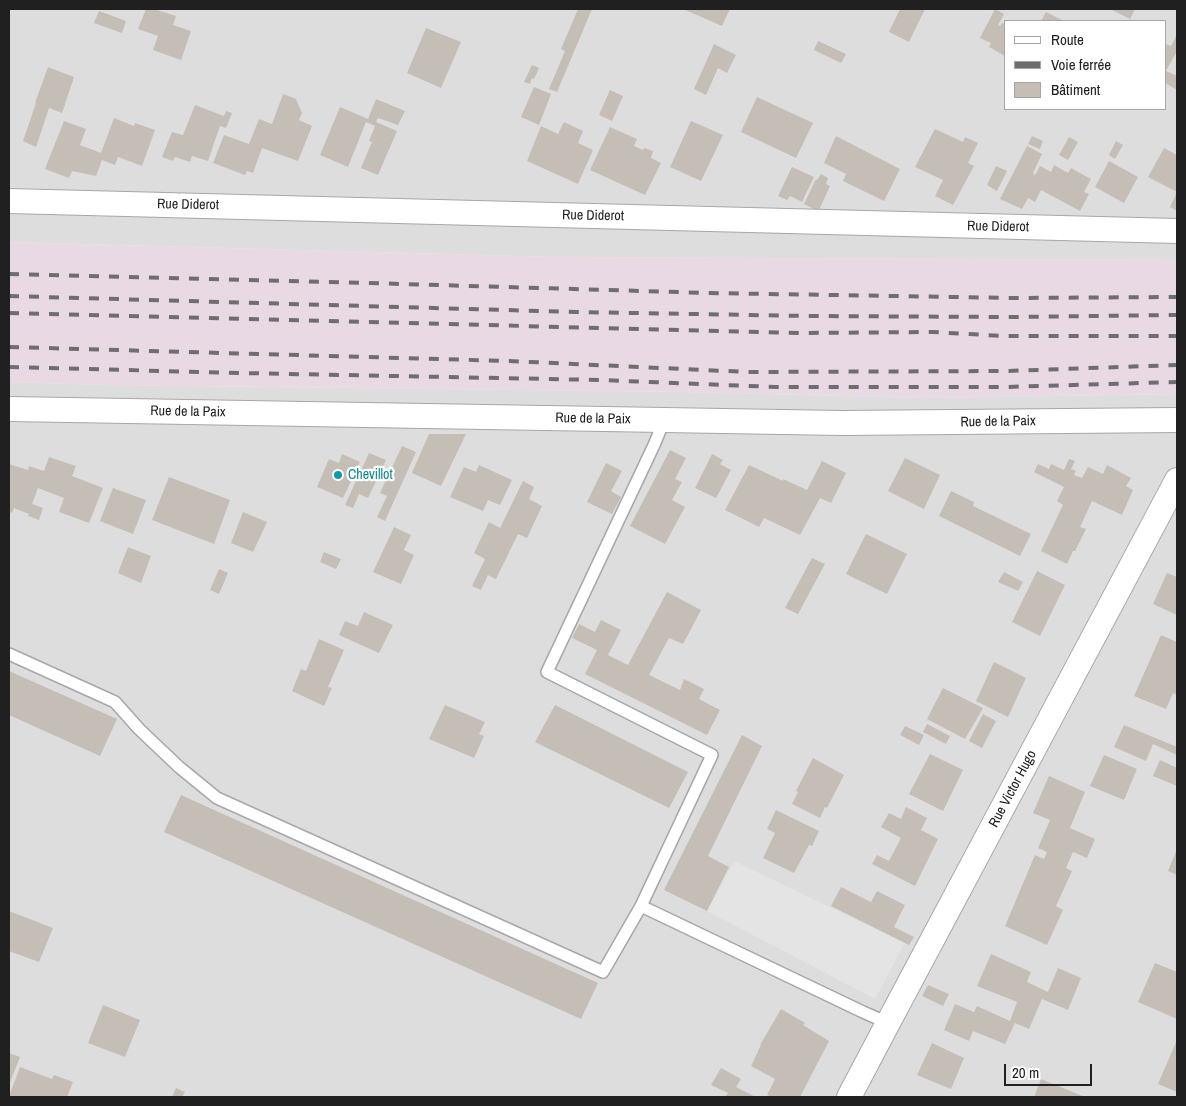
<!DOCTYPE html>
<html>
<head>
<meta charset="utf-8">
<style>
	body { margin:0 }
	#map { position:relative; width:1186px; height:1106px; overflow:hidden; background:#f0eee7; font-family:"Archivo Narrow",sans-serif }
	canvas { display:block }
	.frame { position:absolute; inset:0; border:10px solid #202020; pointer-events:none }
	.legend { position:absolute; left:1004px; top:20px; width:162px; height:90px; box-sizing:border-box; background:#fff; border:1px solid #a6a6a6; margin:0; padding:6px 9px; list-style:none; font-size:15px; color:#202020 }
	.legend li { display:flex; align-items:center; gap:10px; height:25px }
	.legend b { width:25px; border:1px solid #a6a6a6 }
	.scale { position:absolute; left:1004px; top:1064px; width:88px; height:22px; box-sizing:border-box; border:2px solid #202020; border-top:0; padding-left:6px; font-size:15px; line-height:18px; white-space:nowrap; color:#202020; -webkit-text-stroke:4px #fff; paint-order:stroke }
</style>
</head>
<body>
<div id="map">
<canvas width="1186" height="1106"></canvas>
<div class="frame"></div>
<ul class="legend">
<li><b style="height:6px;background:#fff"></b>Route</li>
<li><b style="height:6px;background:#6e6e6e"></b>Voie ferrée</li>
<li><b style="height:14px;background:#c5beb6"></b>Bâtiment</li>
</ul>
<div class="scale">20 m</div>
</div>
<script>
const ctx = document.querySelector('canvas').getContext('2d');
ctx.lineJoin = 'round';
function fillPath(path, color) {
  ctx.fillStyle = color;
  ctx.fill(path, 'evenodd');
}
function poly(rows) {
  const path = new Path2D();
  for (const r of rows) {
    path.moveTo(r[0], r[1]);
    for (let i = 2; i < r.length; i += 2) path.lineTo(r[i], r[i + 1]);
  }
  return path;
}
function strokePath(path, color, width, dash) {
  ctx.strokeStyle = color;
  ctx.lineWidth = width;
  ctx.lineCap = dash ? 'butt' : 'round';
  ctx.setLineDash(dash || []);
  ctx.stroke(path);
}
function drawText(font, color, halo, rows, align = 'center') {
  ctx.font = font + ' "Archivo Narrow",sans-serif';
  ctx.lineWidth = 4.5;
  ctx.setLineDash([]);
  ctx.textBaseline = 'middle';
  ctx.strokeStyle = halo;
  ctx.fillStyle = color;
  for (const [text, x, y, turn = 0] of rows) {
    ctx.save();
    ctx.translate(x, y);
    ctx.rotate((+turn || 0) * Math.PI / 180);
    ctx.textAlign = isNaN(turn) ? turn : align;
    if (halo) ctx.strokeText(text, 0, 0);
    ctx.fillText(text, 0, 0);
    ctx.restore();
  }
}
const residential = poly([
	[9,9,1177,9,1177,260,555,257,9,242],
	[1005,21,1165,21,1165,109,1005,109],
	[9,382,106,385,684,392,923,398,1177,394,1177,1097,9,1097]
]);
const industrial = poly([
	[9,242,555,257,1177,260,1177,394,924,398,684,392,106,385,9,382]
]);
const parking = poly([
	[734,861,905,943,875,999,707,911]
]);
const building = poly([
	[146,9,154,9,176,16,173,25,191,31,181,60,153,50,158,36,138,29],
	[578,9,592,9,557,92,549,89,565,51,561,49],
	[683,9,730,9,722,26],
	[900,9,925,9,909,42,889,32],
	[995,9,1004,14,998,25,1000,26,1002,23,1005,24,1005,56,989,47,991,43,980,38],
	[1110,9,1135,9,1130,19],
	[99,11,126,21,122,33,94,23],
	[1046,12,1064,21,1041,21],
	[426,28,461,42,441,88,407,73],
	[1177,34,1177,51,1166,71,1177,76,1177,90,1165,83,1165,46,1166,44,1171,46],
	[818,41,846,54,841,63,814,50],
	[714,44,736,55,727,73,718,68,706,95,694,89],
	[532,65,539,68,534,79,532,78,530,84,524,82],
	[48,67,74,77,62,113,49,108,36,147,23,141,36,103,35,103],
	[534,87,551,94,539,125,521,117],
	[610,90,623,96,612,121,599,115],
	[283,94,296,99,302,113,299,120,312,126,298,161,262,148,253,173,247,171,245,175,213,163,224,135,249,144,259,119,272,124],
	[757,97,813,123,796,158,741,132],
	[376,99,405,111,398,125,378,118,376,122,397,131,378,175,361,168,372,142,369,141,375,126,366,122,348,167,320,155,340,107,368,119],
	[195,105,224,116,226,111,232,113,226,128,220,126,208,161,192,156,190,162,175,157,173,161,162,157,172,132,183,135],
	[114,118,134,126,135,123,155,130,142,166,118,157,115,165,102,160,96,176,72,171,69,178,45,169,64,121,86,129,80,145,101,153],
	[691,121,723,135,701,181,670,167],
	[564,122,583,131,578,143,593,150,578,184,527,161,541,126,558,134],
	[610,127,637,139,634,146,643,150,644,148,653,151,651,158,661,163,645,195,590,170],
	[935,129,963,142,965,137,978,143,968,163,974,166,953,205,935,196,943,180,915,167],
	[836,136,900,169,884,201,843,181,846,174,824,163],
	[1032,136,1043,141,1040,149,1028,144],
	[1069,137,1078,142,1068,160,1059,155],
	[1116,141,1123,145,1115,159,1109,155],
	[1027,146,1042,154,1033,173,1035,175,1040,166,1051,172,1054,165,1068,173,1071,168,1091,179,1084,192,1089,194,1080,211,1041,190,1035,202,1028,198,1022,209,1000,199],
	[1164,148,1177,155,1177,211,1170,207,1177,192,1148,177],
	[1109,161,1138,177,1124,203,1095,187],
	[996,166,1007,171,997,191,987,185],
	[792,167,814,177,802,202,790,196,787,200,778,196],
	[821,174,828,178,826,184,830,186,819,210,816,210,804,204,816,179,817,180],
	[429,434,466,434,441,486,412,473],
	[402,446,416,452,385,521,377,517,387,496,380,493],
	[670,450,686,458,675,479,682,482,672,500,685,507,665,544,630,526],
	[369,453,386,460,368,498,359,494,353,508,345,505],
	[342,454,360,462,343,498,317,487,329,459,339,463],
	[712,454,723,460,720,464,731,470,716,498,695,488],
	[49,457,76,466,72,476,103,488,89,523,59,512,64,498,38,488,32,504,43,508,39,520,28,516,29,514,14,508,12,513,9,512,9,464,28,470,29,466,44,471],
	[905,458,940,475,924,509,888,491],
	[1069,459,1075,461,1071,469,1076,471,1074,475,1082,478,1088,467,1103,474,1107,465,1131,478,1126,486,1133,490,1122,515,1092,501,1080,527,1086,529,1075,551,1073,551,1067,564,1041,551,1063,505,1057,501,1064,487,1034,472,1038,464,1049,469,1051,464,1064,470],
	[822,461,846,473,831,503,820,498,800,535,764,518,759,527,725,510,749,465,783,481,783,479,807,490],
	[606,463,622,471,611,491,621,497,612,514,587,502],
	[479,465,512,480,500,505,488,500,483,511,450,497,464,467,476,472],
	[169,477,230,500,214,544,152,520],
	[523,481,534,487,529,499,542,506,527,538,518,534,496,579,488,575,481,590,472,586,485,559,474,553,489,522,500,528],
	[113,488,146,500,133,534,100,521],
	[951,491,974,502,973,506,1031,534,1020,556,939,516],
	[243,512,267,522,253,552,231,543],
	[394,527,411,535,404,550,414,555,401,584,373,572],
	[866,534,907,554,887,594,846,574],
	[128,547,151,556,141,583,118,573],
	[324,552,341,559,336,569,320,562],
	[812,558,825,564,798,614,785,608],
	[219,569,228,573,219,594,210,590],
	[1037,571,1065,585,1040,636,1012,622],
	[1004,572,1023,582,1018,591,998,582],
	[1167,573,1177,577,1177,615,1153,604],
	[667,592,701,610,683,644,669,638,649,675,680,690,684,679,704,689,699,699,720,710,707,735,585,674,597,650,572,638,579,624,595,632,601,620,621,630,608,655,628,665],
	[364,612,393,625,379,653,339,635,345,621,358,626],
	[1161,635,1177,642,1177,695,1173,693,1166,709,1134,696],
	[319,639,344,650,328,687,332,688,324,706,292,691,301,669,306,671],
	[994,662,1026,678,1008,717,976,701],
	[9,671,117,719,100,756,9,715],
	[943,688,983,708,965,739,927,719],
	[445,705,485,722,479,734,484,736,474,758,429,739],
	[555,705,688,772,669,808,535,742],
	[983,714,996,721,982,748,969,741],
	[927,724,950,736,946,744,923,732],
	[1124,725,1177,747,1177,755,1153,744,1146,761,1114,747],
	[905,726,924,735,919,745,900,735],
	[742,735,762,746,708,856,729,867,707,911,664,890],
	[930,754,963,770,943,811,909,794],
	[1104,755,1137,769,1124,800,1090,786],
	[813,758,844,775,827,808,825,807,820,818,792,804,798,792,796,791],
	[1160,760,1177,768,1177,786,1153,776],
	[1049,776,1085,792,1070,828,1095,839,1087,858,1073,852,1066,868,1072,871,1056,906,1063,910,1047,945,1005,926,1035,855,1044,859,1047,852,1038,848,1050,820,1033,813],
	[181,795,598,983,581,1019,164,832],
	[906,807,927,818,921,830,938,839,915,886,872,864,877,855,889,861,901,838,881,827,889,813,901,819],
	[776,810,819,831,812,846,809,845,794,873,763,858,775,833,767,829],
	[1177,849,1177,875,1168,871],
	[841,887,871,902,877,891,905,905,894,927,914,937,909,945,831,906],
	[9,911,53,928,39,962,9,951],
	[991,954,1031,972,1027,982,1048,992,1058,968,1081,978,1068,1010,1042,999,1029,1029,1015,1023,1005,1044,973,1031,969,1041,944,1030,955,1004,974,1012,977,1006,1010,1021,1017,1002,977,986],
	[1155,963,1177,972,1177,1019,1138,1002],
	[928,985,949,994,943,1006,922,996],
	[103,1005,140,1020,125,1057,88,1043],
	[781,1009,805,1023,803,1025,829,1041,800,1097,772,1097,767,1095,775,1079,751,1066,761,1045,760,1045],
	[1177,1040,1177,1092,1158,1084],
	[932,1043,964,1058,951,1089,917,1075],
	[9,1053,20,1057,9,1085],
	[20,1067,52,1079,54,1075,73,1082,67,1097,48,1097,44,1096,44,1097,12,1097,9,1096],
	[721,1068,741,1079,736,1087,756,1097,725,1097,728,1093,711,1085],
	[1041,1079,1085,1097,1034,1097],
	[176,1088,185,1092,182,1097,172,1097]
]);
const lane = poly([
	[9,654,115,702,139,729,179,767,217,798,603,972,641,906,712,755,547,672,654,445,664,421],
	[641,906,863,1012,888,1023]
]);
const street = poly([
	[9,201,1177,231],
	[9,409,842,423,1177,420],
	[849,1097,888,1023,1177,480]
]);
const rail = poly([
	[9,274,369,283,710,293,1014,298,1177,297],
	[9,296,576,312,809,316,1013,317,1177,315],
	[9,313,801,333,933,332,1003,336,1177,336],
	[9,347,509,361,748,372,1007,371,1177,365],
	[9,367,240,373,600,380,775,387,1005,387,1177,382]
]);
const markers = [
	[338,475,5,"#0f9aa8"]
];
const streetNames = [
	["Rue Diderot",188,205,1],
	["Rue Diderot",593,216,1],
	["Rue Diderot",998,227,1],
	["Rue de la Paix",188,412,1],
	["Rue de la Paix",593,419,1],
	["Rue de la Paix",998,422,-1],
	["Rue Victor Hugo",1013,789,-62]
];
const cultureNames = [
	["Chevillot",348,475]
];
fillPath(residential, '#dedddd');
fillPath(industrial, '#e9d9e4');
fillPath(parking, '#e4e4e4');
fillPath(building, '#c5beb6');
strokePath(lane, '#a7a7a7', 14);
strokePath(street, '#a7a7a7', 26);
strokePath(lane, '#fff', 11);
strokePath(street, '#fff', 24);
strokePath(rail, '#6e6e6e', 4, [10, 10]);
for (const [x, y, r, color] of markers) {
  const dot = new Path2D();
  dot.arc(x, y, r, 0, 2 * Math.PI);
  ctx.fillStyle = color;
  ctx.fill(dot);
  strokePath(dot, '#fff', 2);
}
drawText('14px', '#202020', '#fff', streetNames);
drawText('14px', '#0d838f', '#fff', cultureNames, 'left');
</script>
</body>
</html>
